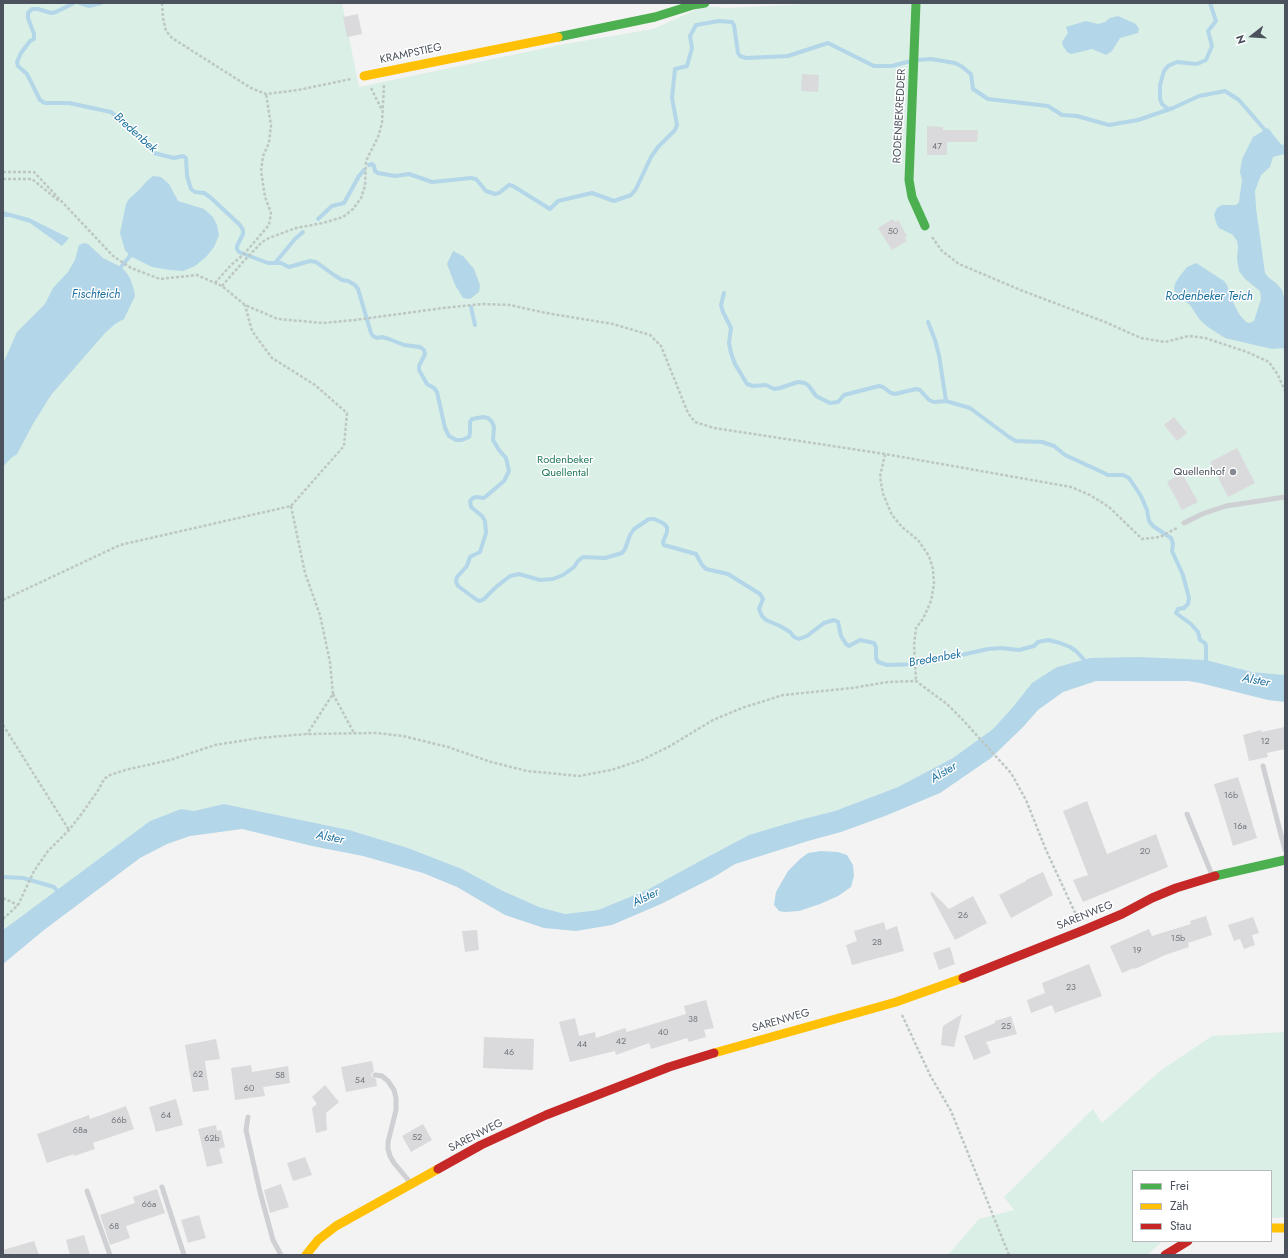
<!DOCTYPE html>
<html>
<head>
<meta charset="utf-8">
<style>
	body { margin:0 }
	#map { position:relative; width:1288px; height:1258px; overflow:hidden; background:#f3f3f3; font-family:Jost,sans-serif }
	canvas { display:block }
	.frame { position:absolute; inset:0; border:4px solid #4b525d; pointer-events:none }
	.legend { position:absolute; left:1132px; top:1170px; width:140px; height:72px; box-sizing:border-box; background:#fff; border:1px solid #b7babe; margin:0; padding:5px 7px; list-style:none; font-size:12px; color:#4b525d }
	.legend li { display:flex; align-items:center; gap:8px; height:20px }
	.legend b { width:20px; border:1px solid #b7babe }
	.north { position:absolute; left:1232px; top:16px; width:40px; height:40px; -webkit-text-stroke:3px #fff; paint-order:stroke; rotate:253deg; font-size:11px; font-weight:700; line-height:16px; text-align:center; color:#4b525d }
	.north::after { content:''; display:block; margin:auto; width:14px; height:18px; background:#4b525d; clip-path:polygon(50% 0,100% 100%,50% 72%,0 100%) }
</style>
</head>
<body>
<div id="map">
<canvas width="1288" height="1258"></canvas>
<div class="frame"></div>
<ul class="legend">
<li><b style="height:5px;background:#4caf50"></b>Frei</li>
<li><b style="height:5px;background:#ffc107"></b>Zäh</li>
<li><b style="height:5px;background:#c62828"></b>Stau</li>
</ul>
<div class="north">N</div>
</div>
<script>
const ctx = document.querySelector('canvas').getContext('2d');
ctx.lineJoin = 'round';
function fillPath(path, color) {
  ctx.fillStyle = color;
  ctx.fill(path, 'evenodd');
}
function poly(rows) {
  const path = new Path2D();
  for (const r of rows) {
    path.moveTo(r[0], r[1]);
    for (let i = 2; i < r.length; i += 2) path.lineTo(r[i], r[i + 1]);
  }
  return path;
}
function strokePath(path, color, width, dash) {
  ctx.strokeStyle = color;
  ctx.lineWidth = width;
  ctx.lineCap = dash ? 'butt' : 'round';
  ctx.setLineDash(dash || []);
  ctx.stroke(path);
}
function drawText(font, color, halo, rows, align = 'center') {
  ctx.font = font + ' Jost,sans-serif';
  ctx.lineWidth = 3;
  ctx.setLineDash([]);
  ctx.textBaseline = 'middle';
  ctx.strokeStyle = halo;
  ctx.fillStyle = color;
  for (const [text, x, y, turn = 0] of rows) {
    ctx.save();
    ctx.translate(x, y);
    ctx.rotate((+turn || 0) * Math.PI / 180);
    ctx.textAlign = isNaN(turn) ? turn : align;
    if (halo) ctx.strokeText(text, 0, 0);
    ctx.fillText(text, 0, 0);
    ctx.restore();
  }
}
const green = poly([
	[3,3,342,3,359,87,560,45,653,29,705,6,726,8,830,3,1285,3,1285,675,1252,672,1206,660,1090,658,1057,667,1013,707,993,729,954,758,898,787,835,811,799,820,749,835,700,861,647,890,598,910,565,914,539,907,503,891,462,869,408,848,349,830,224,804,194,811,181,809,150,821,3,930],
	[1285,1032,1285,1217,1271,1218,1271,1171,1133,1171,1133,1241,1163,1241,1147,1255,948,1255,979,1219,1014,1210,1004,1197,1093,1109,1102,1123,1160,1071,1212,1036]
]);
const water = poly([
	[1118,16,1136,24,1139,29,1138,33,1120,38,1112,51,1106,55,1092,49,1071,54,1067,52,1063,46,1062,42,1068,33,1066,27,1086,21,1098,24,1105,22,1110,18],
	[1268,128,1279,142,1282,145,1285,144,1285,154,1273,157,1270,167,1261,175,1255,191,1256,208,1265,273,1269,278,1276,283,1282,290,1285,301,1285,352,1283,348,1272,349,1225,338,1208,327,1200,320,1190,305,1176,294,1174,290,1175,284,1179,277,1187,267,1196,263,1224,281,1227,285,1233,302,1239,314,1246,322,1250,323,1254,321,1261,299,1260,291,1245,279,1239,271,1237,259,1238,246,1237,241,1233,235,1219,228,1217,225,1214,215,1217,208,1222,205,1236,205,1239,202,1242,180,1240,172,1242,159,1253,137],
	[153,176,161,177,169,184,178,201,204,209,213,217,217,225,219,235,214,247,206,257,195,266,183,271,170,270,152,267,130,256,125,250,120,233,126,204,129,199,139,190,147,181],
	[3,211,29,218,69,238,62,246,30,223,10,217,3,217],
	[84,243,88,244,103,258,121,267,126,272,130,278,134,290,135,296,124,319,115,324,105,333,51,395,33,424,17,454,11,458,3,467,3,364,17,332,45,304,53,288,68,272,75,260,79,245],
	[453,251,463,256,474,269,480,285,479,292,470,299,463,298,455,285,447,264],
	[1138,657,1206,660,1252,672,1285,675,1285,702,1268,700,1200,683,1188,681,1096,681,1063,692,1038,710,1023,727,991,758,940,793,885,816,841,832,808,841,735,864,714,877,661,904,612,925,576,931,544,928,505,915,457,887,423,873,363,856,312,846,242,829,190,836,167,844,140,858,44,930,3,964,3,930,150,821,181,809,194,811,224,804,349,830,408,848,462,869,503,891,539,907,565,914,598,910,647,890,700,861,749,835,799,820,835,811,898,787,953,758,993,729,1013,707,1032,683,1057,667,1090,658],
	[821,851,838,852,847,855,853,865,854,876,851,887,838,896,820,904,799,911,785,912,779,911,774,905,776,892,788,871,800,859,808,853]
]);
const stream = poly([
	[74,3,56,12,51,13,38,9,32,9,28,13,28,18,34,34,34,39,30,41,21,53,17,62,18,66,27,74,40,100,45,103,69,103,111,112,145,140,154,153,174,158,183,156,186,158,187,176,191,189,195,192,204,193,210,197,240,225,243,230,243,234,237,246,237,249,239,252,268,263,281,263,289,267,310,261,316,262,334,275,342,280,348,281,355,285,358,289,371,333,373,336,377,338,382,337,389,339,404,345,420,347,424,350,425,354,419,366,419,370,427,384,434,388,437,392,445,428,449,436,456,440,462,440,469,437,470,433,470,422,472,419,483,417,488,418,492,422,494,427,493,440,499,450,506,458,509,471,504,481,484,498,476,497,473,498,470,501,471,507,482,516,485,521,486,533,480,552,470,557,467,566,457,577,456,582,458,586,477,600,480,601,484,599,496,587,510,576,519,574,540,580,553,579,563,575,574,567,578,561,583,557,605,558,622,553,625,549,630,535,634,529,649,519,654,519,663,523,667,527,667,532,663,542,664,545,696,554,702,565,706,569,728,574,760,594,763,599,759,609,762,616,766,620,780,626,790,632,794,637,799,639,807,636,824,623,834,620,838,622,841,636,846,644,849,646,860,640,874,643,876,647,876,658,878,662,887,665,921,664,988,649,1001,648,1019,650,1034,646,1038,642,1048,640,1060,643,1070,647,1076,651,1088,664],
	[80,3,89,6,101,3],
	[917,60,931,59,955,63,961,66,971,74,973,89,988,99,1048,106,1062,115,1077,116,1109,125,1138,120,1173,108,1199,96,1225,91,1239,100,1265,130],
	[1168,109,1162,104,1160,99,1160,85,1164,71,1168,66,1177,62,1197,64,1206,60,1212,46,1208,31,1216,21,1210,3],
	[369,165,372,164,374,166,375,171,378,173,395,176,409,174,432,182,471,178,476,179,486,191,495,194,499,193,509,185,513,186,550,209,558,201,592,193,614,201,631,195,636,189,651,157,658,147,675,130,677,125,672,98,675,69,687,66,692,48,690,36,696,25,719,21,732,22,734,25,738,53,740,56,746,58,788,56,828,43,874,66,892,66,911,61],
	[318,219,332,206,344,203,359,176,364,170],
	[275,263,295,239,303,232],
	[121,267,130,256],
	[724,293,721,305,723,312,731,328,729,343,731,353,735,364,747,384,753,386,766,385,774,389,780,388,798,382,805,383,809,386,816,396,830,403,838,402,844,395,879,386,883,387,891,393,895,394,916,389,920,390,929,400,934,402,946,401,970,408,1009,437,1016,441,1042,442,1054,446,1065,455,1102,472,1108,475,1123,475,1129,478,1141,496,1147,510,1149,521,1153,526,1171,538,1173,544,1172,551,1183,575,1189,598,1188,604,1184,608,1178,609,1176,613,1191,624,1198,632,1200,640,1205,643,1206,646,1206,663],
	[471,307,475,325],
	[928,322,935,340,939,355,946,401],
	[3,877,23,878,54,887,60,894]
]);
const building = poly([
	[358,14,362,34,347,37,343,17],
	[802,74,819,75,818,92,801,91],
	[927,126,943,127,943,130,978,130,977,142,947,142,947,155,927,155],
	[893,219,895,222,898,220,907,236,905,238,907,241,892,250,878,228],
	[1174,417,1187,433,1177,441,1164,425],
	[1237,448,1255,483,1228,497,1210,462],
	[1182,473,1198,502,1182,510,1167,482],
	[1285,727,1285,749,1267,753,1268,757,1249,761,1243,735,1261,730,1262,732],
	[1238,777,1257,838,1233,846,1214,784],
	[1087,801,1107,854,1156,834,1168,867,1083,902,1073,880,1088,875,1063,811],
	[1043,872,1053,895,1011,918,999,895,1026,881,1026,880],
	[932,892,949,909,973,896,987,923,955,940,930,893],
	[1206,916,1212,935,1188,943,1189,947,1165,955,1135,969,1134,968,1122,973,1110,946,1149,929,1152,936,1191,924,1190,921],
	[1253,917,1259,933,1252,935,1255,945,1244,949,1240,939,1234,941,1228,925],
	[884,922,886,930,897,926,904,951,852,965,846,945,857,941,854,931],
	[477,930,479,950,465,952,462,931],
	[950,947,955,964,939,970,933,953],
	[1089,964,1102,996,1055,1013,1052,1005,1031,1013,1027,1000,1045,993,1042,983],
	[706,1000,714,1028,704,1030,706,1037,689,1042,687,1038,651,1049,649,1043,616,1055,615,1051,570,1062,559,1022,575,1018,579,1036,595,1032,596,1038,625,1028,627,1032,686,1014,684,1006],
	[962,1014,954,1047,941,1045,943,1026],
	[1011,1016,1017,1034,986,1042,991,1053,974,1060,964,1036,995,1023,995,1021],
	[484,1037,534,1039,533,1070,483,1068],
	[216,1039,220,1059,205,1061,209,1090,193,1092,185,1045],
	[372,1061,374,1071,372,1073,371,1076,376,1079,377,1086,346,1092,341,1067],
	[251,1065,252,1072,288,1066,290,1083,263,1087,265,1096,235,1100,231,1068],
	[325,1085,339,1102,326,1113,327,1130,316,1133,312,1108,317,1104,312,1097],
	[176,1099,183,1125,156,1132,149,1107],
	[126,1106,134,1129,93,1143,95,1149,74,1156,74,1154,47,1163,37,1134,89,1115,90,1119],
	[423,1124,432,1140,411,1152,402,1136],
	[216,1125,217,1131,221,1130,225,1147,219,1149,223,1163,207,1167,198,1129],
	[305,1157,312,1175,293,1181,287,1163],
	[281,1184,289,1207,270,1213,264,1190],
	[157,1189,165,1213,126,1226,130,1238,110,1245,100,1215,135,1203,133,1197],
	[199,1215,206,1238,188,1243,181,1220],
	[84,1235,90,1255,70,1255,66,1240],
	[34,1241,39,1255,3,1255,3,1250]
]);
const path = poly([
	[162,3,163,18,166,31,172,38,251,88,266,94,298,90,351,79],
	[371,88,382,110],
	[3,172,34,172,113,256,131,268,160,279,197,275,222,286,245,305,278,319,323,323,355,320,443,308,483,304,510,305,546,313,613,324,650,335,661,346,688,413,695,422,714,428,885,454,1071,487,1090,495,1109,507,1142,539,1160,537,1177,528],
	[3,179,32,179,59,201],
	[932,237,942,251,959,264,1023,291,1105,322,1141,338,1165,342,1189,336,1205,338,1247,352,1269,362,1278,375,1285,391],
	[215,283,231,265,244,254,269,225,271,213,265,197,261,171,263,156,269,143,271,125,266,94],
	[222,286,242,263,262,242,269,238,296,228,323,223,343,217,353,209,361,198,365,186,366,161,378,137,382,123,384,85],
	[885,454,880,477,883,494,892,515,902,527,918,540,929,556,933,569,934,584,931,601,923,619,916,628,914,645,916,681],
	[291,506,305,573,320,615,330,662,333,694,307,734],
	[3,600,120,545,291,506,344,446,347,413,315,385,272,358,252,331,245,305],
	[333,694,354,733],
	[3,725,69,830],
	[3,898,18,905],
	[3,919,18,905,34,871,48,851,69,830,83,812,99,789,104,779,110,775,125,770,170,760,215,745,259,738,307,734,377,733,403,736,448,747,491,762,527,771,579,776,611,770,642,760,670,746,713,720,742,708,783,695,852,688,888,682,916,681,947,704,962,719,1011,773,1026,800,1046,850,1078,919],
	[902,1015,930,1075,951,1111,1009,1255]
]);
const lane = poly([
	[1184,523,1202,514,1226,506,1285,497],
	[1263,766,1285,850],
	[1187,814,1212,875],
	[375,1075,382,1076,388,1081,394,1090,396,1098,396,1110,388,1142,388,1149,390,1156,394,1163,410,1182],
	[248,1117,246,1130,260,1192,273,1240,281,1255],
	[162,1187,184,1255],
	[87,1191,110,1255]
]);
const fast = poly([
	[916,3,909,180,912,197,925,226],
	[558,37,655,17,693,5,705,3],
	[1215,876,1285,860]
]);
const slow = poly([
	[364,76,558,37],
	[714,1053,896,1002,963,978],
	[1271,1228,1285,1228],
	[306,1255,318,1240,336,1226,438,1169]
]);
const jam = poly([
	[963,978,1084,930,1122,914,1152,898,1176,888,1215,876],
	[438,1169,481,1145,546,1115,669,1067,714,1053],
	[1165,1255,1188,1241]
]);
const markers = [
	[1233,472,4,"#868a92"]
];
const numberNames = [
	["47",937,147],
	["50",893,232],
	["12",1265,742],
	["16b",1231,796],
	["16a",1240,827],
	["20",1145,852],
	["26",963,916],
	["15b",1178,939],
	["28",877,943],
	["19",1137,951],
	["23",1071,988],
	["38",693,1020],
	["25",1006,1027],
	["40",663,1033],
	["42",621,1042],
	["44",582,1045],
	["46",509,1053],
	["62",198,1075],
	["58",280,1076],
	["54",360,1081],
	["60",249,1089],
	["64",166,1116],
	["66b",119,1121],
	["68a",80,1131],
	["52",417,1138],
	["62b",212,1139],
	["66a",149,1205],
	["68",114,1227]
];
const streetNames = [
	["KRAMPSTIEG",411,54,-12],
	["RODENBEKREDDER",900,116,-87],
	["SARENWEG",1085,916,-22],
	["SARENWEG",781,1021,-16],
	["SARENWEG",476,1136,-27]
];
const parkNames = [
	["Rodenbeker",565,460],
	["Quellental",565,473]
];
const poiNames = [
	["Quellenhof",1225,472]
];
const waterNames = [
	["Bredenbek",135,133,42],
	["Fischteich",96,295],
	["Rodenbeker Teich",1209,297],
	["Bredenbek",935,659,-10],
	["Alster",1256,681,11],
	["Alster",944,773,-31],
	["Alster",330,838,11],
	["Alster",646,898,-26]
];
fillPath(green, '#daefe5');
fillPath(water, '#b3d6e8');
strokePath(stream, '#b3d6e8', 4);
fillPath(building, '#dadadc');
strokePath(path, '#bdc7c4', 2.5, [3, 2]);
strokePath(lane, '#ced0d3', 5);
strokePath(fast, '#4caf50', 9);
strokePath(slow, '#ffc107', 9);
strokePath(jam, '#c62828', 9);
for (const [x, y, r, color] of markers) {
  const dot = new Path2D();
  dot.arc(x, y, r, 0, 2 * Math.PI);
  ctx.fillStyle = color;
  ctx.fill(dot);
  strokePath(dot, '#fff', 1.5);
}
drawText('9px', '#70767e', null, numberNames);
drawText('11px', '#4b525d', '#fff', streetNames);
drawText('11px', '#22795a', '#fff', parkNames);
drawText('11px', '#4b525d', '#fff', poiNames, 'right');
drawText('italic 12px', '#1c71a0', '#fff', waterNames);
</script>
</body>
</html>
